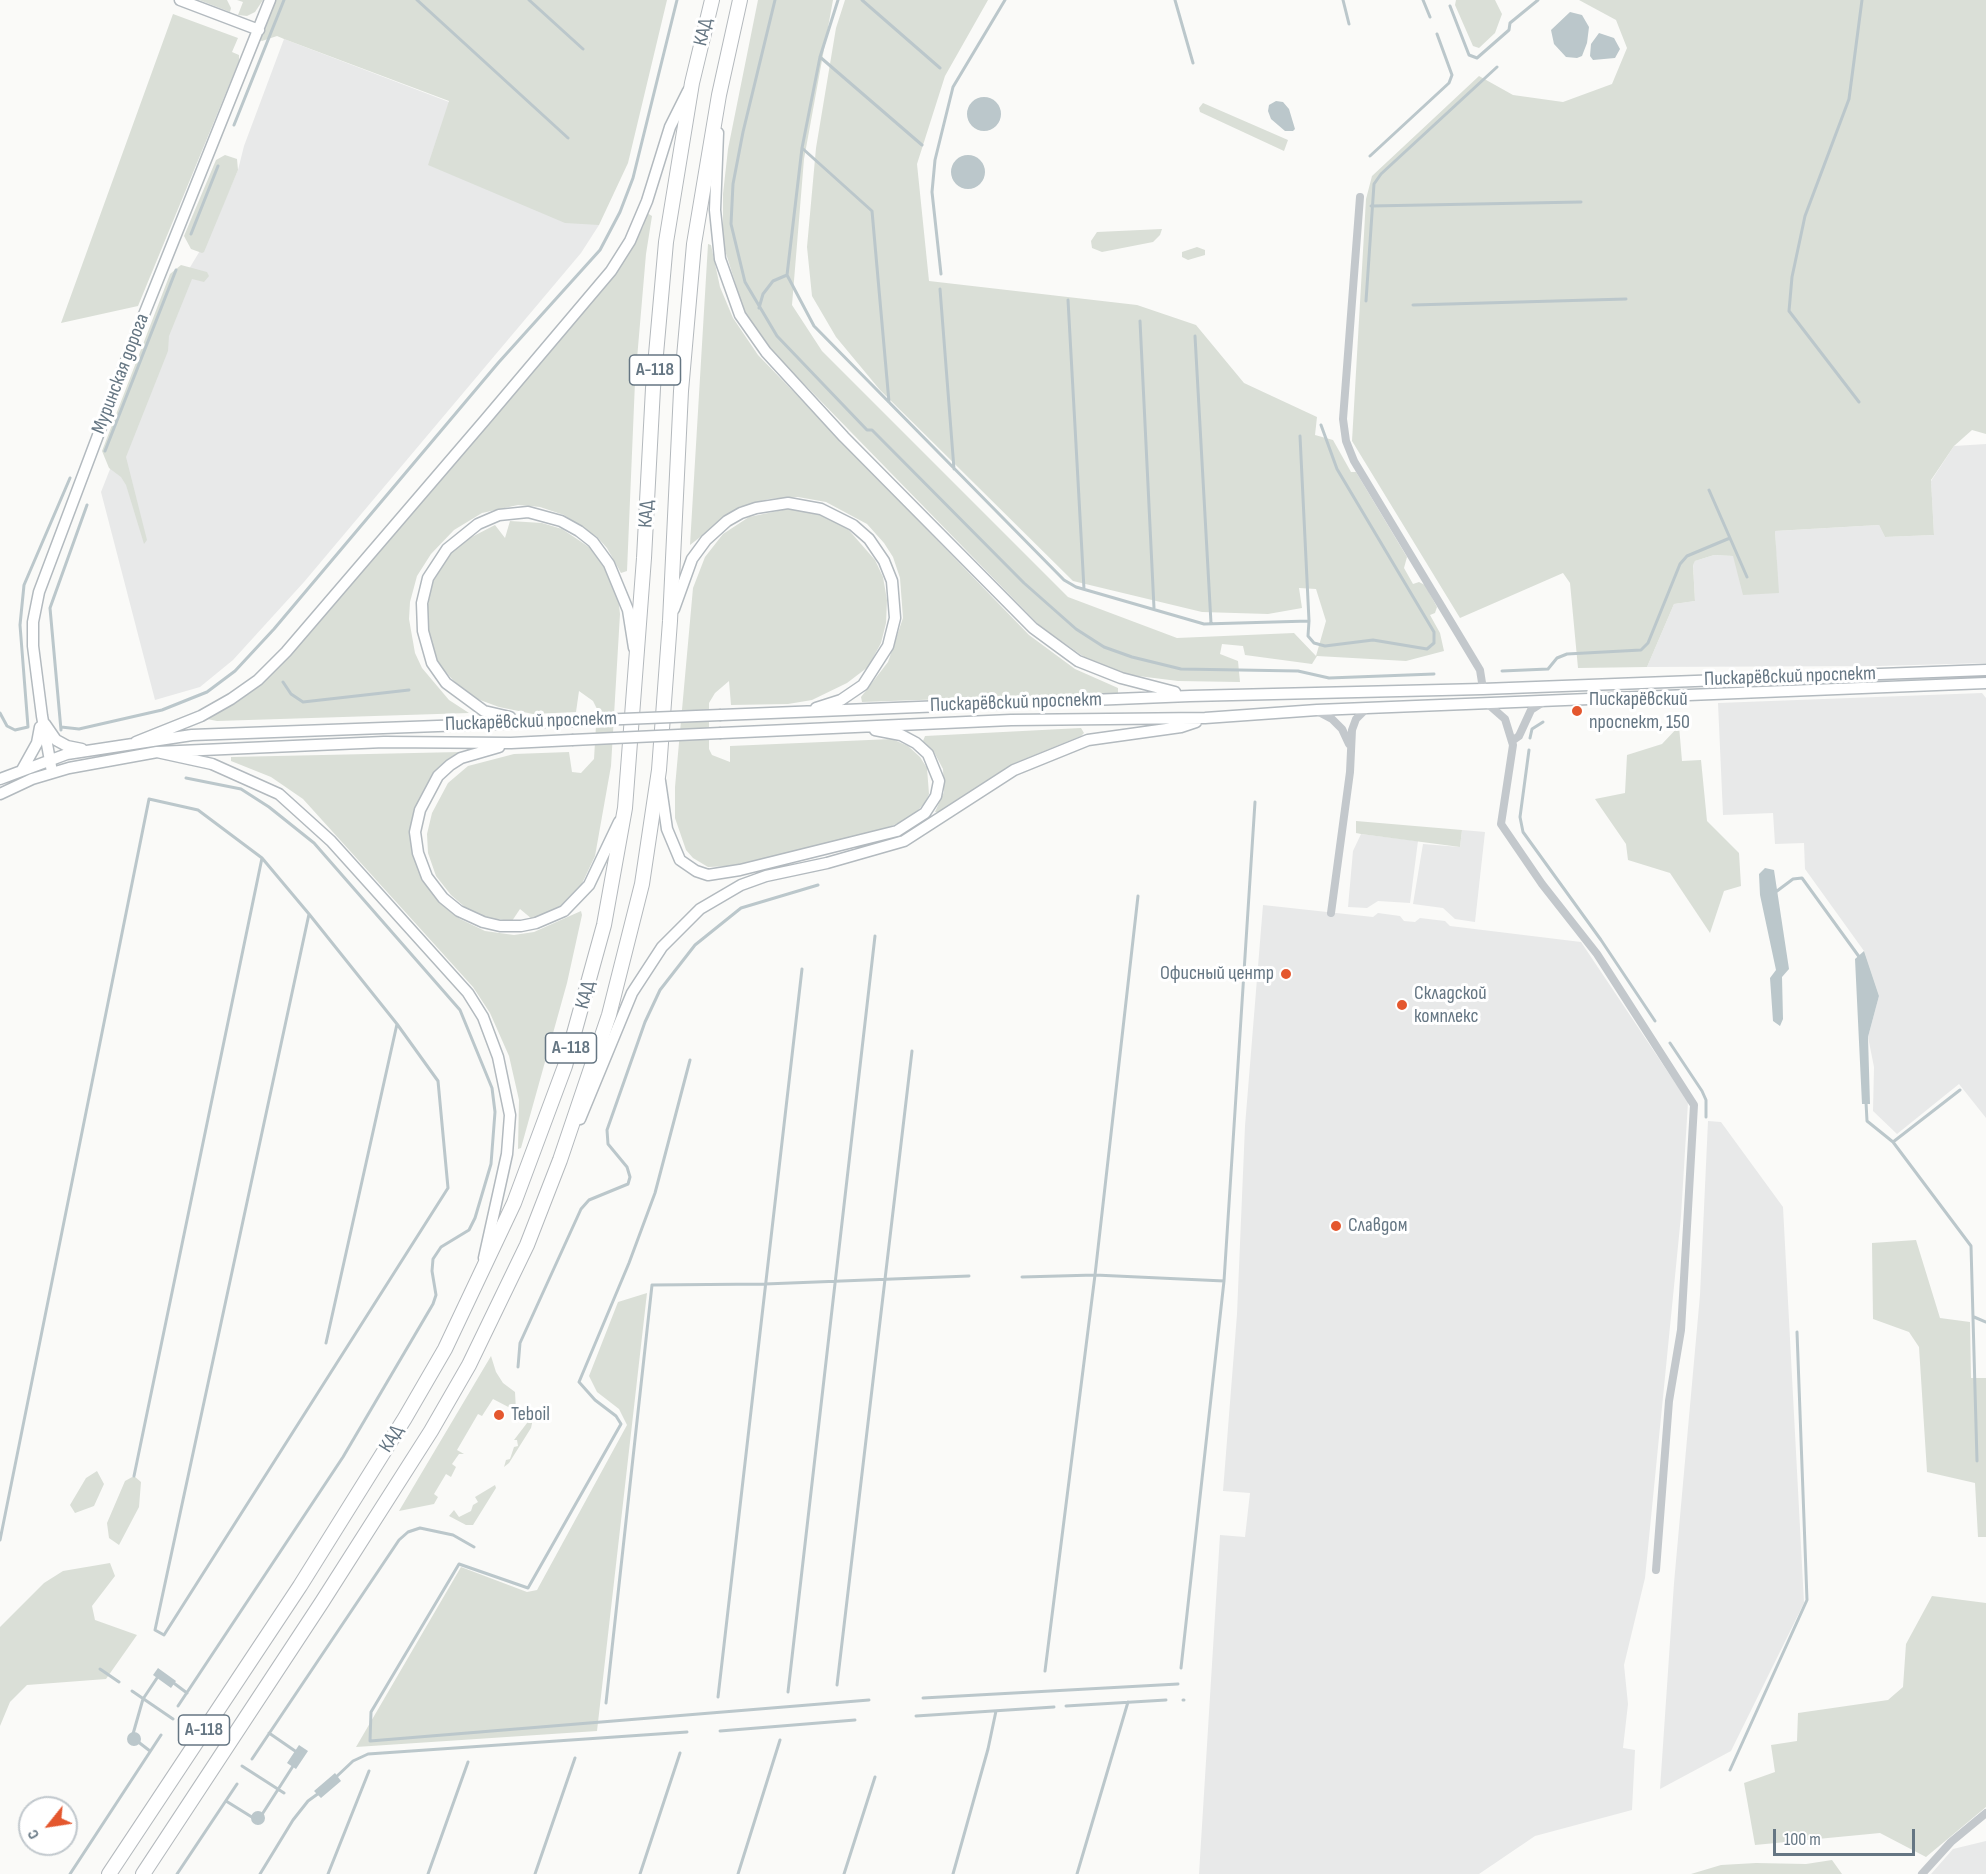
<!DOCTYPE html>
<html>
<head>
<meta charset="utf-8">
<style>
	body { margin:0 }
	#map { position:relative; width:1986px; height:1874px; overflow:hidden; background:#fafaf8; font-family:"Sofia Sans Condensed",sans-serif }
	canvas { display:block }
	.north { position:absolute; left:18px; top:1796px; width:60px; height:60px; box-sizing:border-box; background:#fff; border:2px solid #c1c8cd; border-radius:50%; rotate:240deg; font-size:16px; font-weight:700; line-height:24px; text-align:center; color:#657683 }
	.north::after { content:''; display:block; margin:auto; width:21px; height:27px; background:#e4572e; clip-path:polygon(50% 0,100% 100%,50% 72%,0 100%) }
	.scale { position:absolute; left:1773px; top:1829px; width:142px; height:27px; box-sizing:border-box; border:3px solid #657683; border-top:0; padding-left:8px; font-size:18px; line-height:21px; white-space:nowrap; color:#657683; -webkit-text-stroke:4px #fff; paint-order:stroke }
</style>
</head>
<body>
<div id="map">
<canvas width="1986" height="1874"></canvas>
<div class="north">С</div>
<div class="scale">100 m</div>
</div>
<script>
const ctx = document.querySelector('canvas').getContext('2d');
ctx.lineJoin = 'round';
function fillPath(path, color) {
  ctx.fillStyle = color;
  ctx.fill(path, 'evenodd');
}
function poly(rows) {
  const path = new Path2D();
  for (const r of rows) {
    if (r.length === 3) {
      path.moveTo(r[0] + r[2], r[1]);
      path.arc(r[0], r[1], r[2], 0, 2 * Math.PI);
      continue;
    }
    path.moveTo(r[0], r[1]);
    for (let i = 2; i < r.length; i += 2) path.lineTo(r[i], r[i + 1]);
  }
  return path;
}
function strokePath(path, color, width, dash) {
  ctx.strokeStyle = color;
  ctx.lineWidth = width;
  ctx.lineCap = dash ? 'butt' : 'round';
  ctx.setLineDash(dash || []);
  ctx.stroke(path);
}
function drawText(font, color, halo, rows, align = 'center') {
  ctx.font = font + ' "Sofia Sans Condensed",sans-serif';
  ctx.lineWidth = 6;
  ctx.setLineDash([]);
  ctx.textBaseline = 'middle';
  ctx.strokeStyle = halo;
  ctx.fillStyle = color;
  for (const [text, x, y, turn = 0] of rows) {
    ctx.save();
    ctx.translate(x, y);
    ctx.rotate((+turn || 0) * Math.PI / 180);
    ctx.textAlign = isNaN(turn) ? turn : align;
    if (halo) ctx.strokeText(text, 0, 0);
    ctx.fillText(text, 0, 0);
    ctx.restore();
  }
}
const built = poly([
	[284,39,449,102,599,225,581,253,304,582,233,660,200,687,155,700,101,492,189,269,210,234,238,170,244,146],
	[1986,444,1986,663,1879,666,1647,667,1674,604,1695,601,1693,564,1695,561,1714,555,1733,556,1778,593,1775,531,1879,525,1885,537,1934,535,1931,481,1954,446],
	[1982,693,1986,698,1986,1118,1959,1084,1897,1134,1873,1111,1874,1067,1868,1037,1879,996,1864,951,1805,869,1804,843,1775,844,1773,813,1723,815,1718,703],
	[1462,830,1485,832,1475,922,1455,919,1443,908,1413,904,1423,844,1460,847],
	[1361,834,1418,841,1410,903,1378,901,1367,908,1348,907,1353,851],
	[1263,905,1373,917,1378,913,1400,916,1404,921,1415,922,1420,918,1445,921,1450,926,1581,942,1688,1102,1681,1216,1645,1578,1624,1665,1628,1704,1623,1748,1635,1750,1632,1810,1535,1836,1479,1874,1199,1874,1220,1535,1245,1537,1250,1493,1223,1491,1237,1314,1245,1126],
	[1708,1121,1721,1122,1783,1207,1804,1603,1731,1751,1660,1789,1674,1583,1700,1295],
	[1986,1841,1986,1874,1931,1874,1953,1849]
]);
const green = poly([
	[199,0,227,0,231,8,230,12],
	[237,0,263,0,255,12,247,16,238,15,243,2],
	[275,0,667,0,628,163,599,225,565,223,428,165,449,101,284,39,277,36,262,41,259,40],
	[758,0,833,0,804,159,792,305,822,351,1068,597,1177,638,1294,633,1316,656,1326,621,1316,589,1299,588,1302,608,1268,614,1202,612,1073,581,880,390,836,337,812,296,807,247,816,148,836,28,845,0,988,0,945,76,917,164,929,281,1137,305,1196,325,1244,383,1317,417,1315,435,1333,440,1351,472,1356,472,1407,557,1404,568,1413,584,1419,582,1425,585,1437,607,1435,613,1430,615,1440,633,1444,651,1406,661,1317,656,1312,664,1245,655,1243,646,1222,644,1220,654,1238,661,1240,682,1178,681,1122,674,1087,659,1040,626,771,350,745,314,723,244,723,194,728,149],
	[1456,0,1495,0,1502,14,1495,33,1479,48,1473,46,1455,5],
	[1579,0,1986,0,1986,434,1972,430,1954,446,1931,480,1934,535,1885,537,1879,525,1775,531,1779,593,1743,595,1733,556,1714,555,1695,561,1693,565,1695,601,1674,604,1647,667,1578,668,1570,583,1563,573,1460,618,1352,441,1366,199,1372,176,1479,76,1513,95,1563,102,1612,84,1627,48,1616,20],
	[173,14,238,38,232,52,239,55,239,61,138,306,61,323],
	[1203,103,1288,140,1284,151,1200,112,1199,108],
	[225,155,237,159,238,170,204,252,202,253,191,249,184,236,216,160],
	[647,213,652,216,646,254,635,382,627,571,621,573,607,548,597,537,564,515,540,507,518,505,482,513,454,530,431,554,417,576,410,602,409,619,415,653,422,668,449,700,469,713,217,721,207,719,255,688,478,435,619,268,643,227],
	[1162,229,1160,235,1153,242,1102,252,1092,248,1091,241,1097,232],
	[708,244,711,245,720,287,733,318,758,355,1029,635,1075,669,1118,688,1118,693,862,702,861,697,888,662,903,618,900,578,893,557,884,543,867,524,826,502,798,497,769,499,739,507,690,545],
	[1197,247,1205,250,1205,255,1188,260,1182,257,1182,252],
	[181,265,207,272,209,276,204,282,192,279,169,336,168,351,126,457,147,540,144,544,126,485,121,477,109,468,102,451,170,274],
	[792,508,830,516,847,528,875,560,883,577,887,600,886,623,881,643,868,667,847,683,812,700,788,704,731,705,729,681,715,693,709,703,709,749,712,755,730,762,730,746,892,739,908,746,920,757,927,768,929,794,925,803,912,816,892,826,838,842,733,866,708,867,693,858,686,850,675,818,675,787,693,588,705,557,723,534,749,517],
	[510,521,542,523,562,529,592,549,607,569,618,596,620,614,611,766,595,856,578,892,567,902,552,912,532,919,520,909,512,921,488,918,466,908,451,895,436,876,428,853,427,834,432,813,448,783,468,766,514,754,569,752,572,772,581,773,594,759,597,709,593,701,579,691,576,712,533,714,499,707,480,700,461,689,436,661,428,630,428,605,432,581,449,555,464,541,495,525,505,538],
	[1679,726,1682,761,1701,760,1707,821,1739,853,1741,886,1724,891,1710,933,1670,873,1628,860,1626,844,1595,799,1625,793,1627,755,1662,744],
	[1081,728,1084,733,1081,736,1015,763,941,812,935,812,944,792,943,769,934,752,923,741,925,736],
	[460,752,462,754,417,811,424,881,442,905,460,919,485,931,514,935,534,932,581,911,582,915,567,983,521,1148,518,1149,519,1100,509,1056,490,1013,473,987,303,799,271,777,231,761,231,757],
	[1356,821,1462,830,1460,847,1361,834,1356,833],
	[1916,1240,1940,1318,1970,1322,1971,1378,1986,1378,1986,1537,1978,1537,1975,1483,1927,1472,1919,1347,1909,1332,1873,1319,1872,1243],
	[647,1293,597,1731,356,1747,461,1567,527,1592,537,1590,627,1425,619,1409,597,1392,589,1376,618,1302],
	[491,1356,496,1372,503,1383,515,1392,516,1411,493,1399,482,1416,478,1414,457,1450,464,1454,459,1454,452,1464,456,1467,451,1477,446,1474,434,1494,438,1497,434,1504,399,1511],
	[531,1408,533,1419,531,1428,509,1463,504,1467,506,1460,510,1459,514,1447,518,1446,517,1440,514,1440,527,1423,527,1410],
	[97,1471,104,1484,94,1506,75,1513,70,1505,86,1478],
	[134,1476,141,1482,139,1507,119,1545,109,1538,107,1523,125,1481],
	[495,1485,496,1488,473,1525,466,1525,449,1516,454,1510,459,1517,471,1511,473,1505,478,1502,475,1497],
	[110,1563,115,1576,92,1606,95,1620,137,1635,106,1679,27,1685,10,1702,0,1726,0,1627,44,1583,63,1571],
	[1932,1596,1986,1603,1986,1807,1926,1857,1880,1833,1755,1845,1744,1783,1775,1772,1771,1745,1797,1741,1798,1713,1888,1700,1903,1687,1906,1644],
	[1832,1860,1842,1874,1691,1874,1721,1865,1756,1863,1806,1864]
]);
const water = poly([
	[1570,12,1582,15,1589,27,1587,43,1582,56,1577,58,1566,57,1554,44,1551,30],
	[1599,33,1614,38,1620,49,1615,58,1593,60,1590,56,1591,44],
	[984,114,17],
	[1276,101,1283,102,1289,109,1295,129,1293,131,1285,131,1271,119,1268,111,1269,105],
	[968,172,17],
	[1765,868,1774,870,1789,969,1782,977,1783,1019,1780,1026,1773,1021,1770,978,1776,970,1760,895,1759,874],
	[1864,951,1879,996,1868,1037,1870,1104,1862,1104,1855,959],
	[158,1668,176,1681,171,1688,153,1675],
	[134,1739,7],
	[299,1745,308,1751,296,1769,287,1763],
	[335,1773,341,1781,321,1798,314,1791],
	[258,1818,7]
]);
const stream = poly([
	[417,0,568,138],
	[529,0,583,49],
	[775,0,743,132,733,184,731,224,745,282,777,336,867,430,872,430,1024,583,1076,629,1104,647,1132,657,1181,669,1298,671,1329,678,1434,674],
	[838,0,820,57,802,148,787,275,814,326,1064,580,1076,587,1204,624,1309,621,1308,636,1314,643,1325,646,1373,640,1427,649,1434,643,1434,632,1337,469,1321,425],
	[862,0,940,68],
	[1175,0,1193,63],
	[1343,0,1349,24],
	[1423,0,1430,17],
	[1450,6,1469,55,1477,58,1509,30,1510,23,1538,0],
	[820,57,922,145],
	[234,125,284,0],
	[802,148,872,211,889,402],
	[1370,156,1449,83,1452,75,1437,34],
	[1371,206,1581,202],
	[191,234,218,166],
	[941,274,932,192,935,160,953,87,1005,0],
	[940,289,954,469],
	[1068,300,1084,589],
	[1366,301,1374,184,1381,174,1497,67],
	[1413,305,1626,299],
	[759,308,763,294,773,281,787,275],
	[1140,321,1154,608],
	[1195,336,1211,623],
	[1859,402,1789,311,1792,277,1805,216,1849,99,1862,0],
	[1300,436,1309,621],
	[105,451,176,270],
	[1709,490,1747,577],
	[1502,671,1548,669,1557,658,1567,654,1641,650,1648,643,1680,564,1687,556,1730,538],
	[283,682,291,694,303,702,409,690],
	[0,713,7,726,15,730,28,727,20,625,24,585,70,478],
	[61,727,79,729,162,710,207,692,235,671,274,629,499,362,600,250,620,212,633,178,677,0],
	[61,730,50,608,87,505],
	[1530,738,1532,729,1543,722],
	[1529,750,1520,817,1523,832,1601,940,1655,1021],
	[1777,891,1793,879,1802,878,1860,958],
	[1670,1043,1702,1091,1706,1100,1706,1117],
	[690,1060,655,1193,629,1263,579,1382,595,1400,616,1416,621,1424,528,1588,459,1564,371,1712,370,1741,869,1700],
	[1960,1090,1893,1142,1971,1246,1977,1461],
	[1866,1102,1867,1121,1893,1142],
	[1022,1277,1095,1275,1224,1281],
	[1974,1317,1986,1322],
	[326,1343,397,1024],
	[518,1367,520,1343,581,1209,589,1200,628,1184,630,1177,627,1167,608,1144,607,1130,645,1022,660,990,695,945,741,908,818,885],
	[134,1476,262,858],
	[0,1540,149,799,198,810,262,858,309,914,397,1024,438,1081,448,1188,164,1635,155,1630,309,914],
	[1181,1668,1224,1281,1255,802],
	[100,1669,119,1682],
	[1045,1671,1095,1275,1138,896],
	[171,1681,187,1693],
	[837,1685,912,1051],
	[132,1691,173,1719],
	[788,1692,875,936],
	[718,1697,802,969],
	[923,1698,1178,1684],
	[1183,1700,1184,1700],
	[606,1703,652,1285,765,1284,969,1276],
	[178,1706,343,1457,433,1304,436,1295,432,1271,433,1259,441,1247,469,1230,475,1218,491,1164,495,1112,492,1088,460,1010,314,843,269,807,241,789,186,778],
	[1066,1706,1166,1700],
	[916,1716,1054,1707],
	[720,1731,855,1720],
	[269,1733,298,1753],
	[133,1734,143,1699,159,1675],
	[137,1741,150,1751],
	[252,1759,399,1540,408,1532,420,1528,453,1535,474,1547],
	[242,1766,284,1793],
	[1730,1770,1807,1600,1797,1332],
	[335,1778,353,1761,368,1754,687,1732],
	[226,1801,255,1819],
	[261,1816,295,1763],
	[70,1874,161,1735],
	[177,1874,237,1784],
	[260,1874,293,1820,308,1801,319,1793],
	[328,1874,369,1771],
	[428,1874,468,1762],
	[535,1874,575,1758],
	[640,1874,680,1753],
	[738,1874,780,1740],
	[844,1874,875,1777],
	[953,1874,988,1749,996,1711],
	[1077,1874,1128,1702]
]);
const street = poly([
	[1360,197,1343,419,1346,441,1354,461,1480,670,1483,689],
	[1489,705,1505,719,1513,745,1501,824,1542,884,1597,954,1694,1105,1681,1330,1669,1401,1656,1570],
	[1317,711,1332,719,1342,729,1349,744],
	[1512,741,1519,736,1531,710,1542,703],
	[1331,913,1350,772,1352,730,1356,719,1366,709],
	[1922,1874,1951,1842,1986,1813]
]);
const secondary = poly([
	[180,0,259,30],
	[718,133,715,210,720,259,740,315,766,352,844,437,1033,628,1078,661,1121,678,1175,692],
	[674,609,692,559,706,540,727,521,741,513,756,508,788,503,821,509,853,525,869,539,884,561,892,581,895,618,888,646,863,685,841,700,816,708],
	[721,715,1190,696,1483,689,1986,670],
	[510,717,484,711,446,683,432,663,423,631,422,603,428,578,447,549,478,524,499,515,528,512,561,521,579,531,593,542,609,564,628,610,634,648],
	[45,724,56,740,67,746,82,749],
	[721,733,1011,720,1205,718,1317,710,1986,683],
	[136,742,201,716,231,699,258,680,286,652,485,420,611,271,630,241,647,201,670,127,688,91],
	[499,747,461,758,450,765,438,776,420,810,415,832,418,853,427,877,443,898,459,911,483,922,500,926,521,926,536,923,564,911,589,885,619,822],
	[157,752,212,764,279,794,331,841,468,993,483,1017,498,1057,510,1115,507,1154,484,1258],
	[22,770,37,743,40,727],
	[52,772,42,716,33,646,33,622,39,592,135,337,270,0],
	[0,779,67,754,192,735,574,721],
	[660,781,667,829,680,860,696,871,708,875,740,870,897,831,925,813,936,796,939,781,928,754,916,743,901,735,875,730],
	[0,794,32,779,69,768,157,752,384,742,511,743,572,740],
	[580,1119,632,993,662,947,700,909,741,885,766,876,827,863,904,841,1014,770,1088,740,1181,727,1196,722]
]);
const highway = poly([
	[109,1874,300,1586,405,1418,445,1349,514,1203,565,1066,604,925,625,808,644,558,653,388,666,242,692,83,712,0],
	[143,1874,322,1602,431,1431,469,1365,527,1245,560,1160,609,1015,642,884,659,770,670,621,681,391,694,244,719,95,740,0]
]);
const secondaryBridge = poly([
	[574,721,721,715],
	[572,740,721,733]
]);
const markers = [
	[1577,711,6,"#e4572e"],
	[1286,974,6,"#e4572e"],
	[1402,1005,6,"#e4572e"],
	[1336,1226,6,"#e4572e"],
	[499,1415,6,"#e4572e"]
];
const shields = [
	[655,370,51],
	[571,1048,51],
	[204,1730,51]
];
const shieldNames = [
	["А-118",655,370],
	["А-118",571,1048],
	["А-118",204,1730]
];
const streetNames = [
	["КАД",704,32,-77],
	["Муринская дорога",121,374,-69],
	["КАД",647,514,-87],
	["Пискарёвский проспект",1790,677,-2],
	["Пискарёвский проспект",1016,703,-2],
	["Пискарёвский проспект",531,722,-2],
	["КАД",586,995,-75],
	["КАД",392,1439,-58]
];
const poiNames = [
	["Пискарёвский",1589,700],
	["проспект, 150",1589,723],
	["Офисный центр",1274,974,"right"],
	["Складской",1414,994],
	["комплекс",1414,1017],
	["Славдом",1348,1226],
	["Teboil",511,1415]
];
fillPath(built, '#e8e9e9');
fillPath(green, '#dadfd7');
fillPath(water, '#bbc7cb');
strokePath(stream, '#bbc7cb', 3);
strokePath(secondary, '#b3babf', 13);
strokePath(highway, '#b4b9bd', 16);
strokePath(street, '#c3c8cc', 8);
strokePath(secondary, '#fff', 10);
strokePath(highway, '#fff', 14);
strokePath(secondaryBridge, '#b3babf', 13, []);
strokePath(secondaryBridge, '#fff', 10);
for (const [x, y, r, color] of markers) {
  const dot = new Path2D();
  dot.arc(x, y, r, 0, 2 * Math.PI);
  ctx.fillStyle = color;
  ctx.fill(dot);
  strokePath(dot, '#fff', 2);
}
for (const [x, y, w] of shields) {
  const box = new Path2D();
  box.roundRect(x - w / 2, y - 15, w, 30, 4.5);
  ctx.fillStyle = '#fff';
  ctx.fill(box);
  strokePath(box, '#657683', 1.5);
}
drawText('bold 18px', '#657683', null, shieldNames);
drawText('20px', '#657683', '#fff', streetNames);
drawText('20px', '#657683', '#fff', poiNames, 'left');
</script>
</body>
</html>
